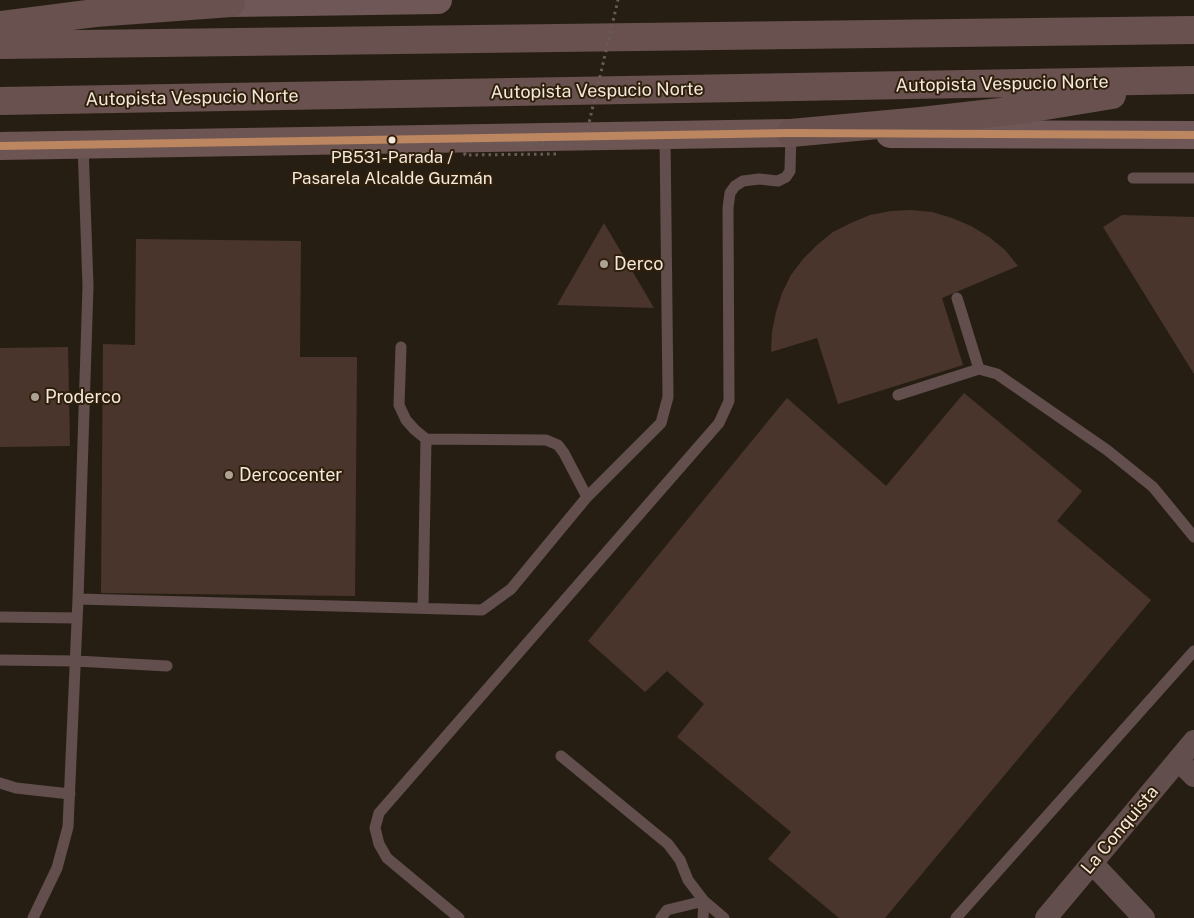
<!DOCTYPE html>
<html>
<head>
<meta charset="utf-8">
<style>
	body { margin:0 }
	canvas { display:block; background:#271e13 }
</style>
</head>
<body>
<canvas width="1194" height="918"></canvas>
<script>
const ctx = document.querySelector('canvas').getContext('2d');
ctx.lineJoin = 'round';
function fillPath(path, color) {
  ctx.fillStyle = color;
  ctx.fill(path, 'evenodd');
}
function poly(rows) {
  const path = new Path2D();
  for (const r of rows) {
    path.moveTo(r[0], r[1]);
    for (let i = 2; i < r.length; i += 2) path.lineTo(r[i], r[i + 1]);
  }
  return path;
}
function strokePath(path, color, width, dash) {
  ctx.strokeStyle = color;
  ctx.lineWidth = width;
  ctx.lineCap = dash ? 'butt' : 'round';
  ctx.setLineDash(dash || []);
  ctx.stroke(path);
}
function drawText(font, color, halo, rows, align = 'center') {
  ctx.font = font + ' "Public Sans",sans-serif';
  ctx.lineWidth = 4;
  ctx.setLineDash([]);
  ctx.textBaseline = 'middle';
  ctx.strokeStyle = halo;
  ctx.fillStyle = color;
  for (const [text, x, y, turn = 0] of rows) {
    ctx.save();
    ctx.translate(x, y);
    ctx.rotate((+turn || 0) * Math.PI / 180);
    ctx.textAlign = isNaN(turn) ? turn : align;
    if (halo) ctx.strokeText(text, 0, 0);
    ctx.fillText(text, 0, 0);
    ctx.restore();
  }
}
const building = poly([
	[911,210,932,212,952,218,971,226,989,237,1005,250,1018,266,942,298,963,365,838,404,817,338,771,352,772,332,776,312,782,293,791,275,803,259,817,245,833,232,851,223,870,215,891,211],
	[1122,215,1194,217,1194,374,1103,227],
	[604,223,654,308,557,305],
	[136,239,301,241,300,357,357,357,355,596,101,593,103,344,135,345],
	[68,347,70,446,0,447,0,348],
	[964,393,1082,491,1057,521,1151,600,885,918,839,918,768,859,791,832,677,737,704,704,667,671,645,692,588,641,787,398,886,486]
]);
const service = poly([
	[1133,178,1194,178],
	[957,298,979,369],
	[401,347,399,405,406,420,415,430,426,439,546,440,558,445,564,453,587,497],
	[898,395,979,369,997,374,1107,450,1153,487,1194,537],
	[78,599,482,610,511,589,587,497,661,423,668,397,665,136],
	[423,608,426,439],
	[0,617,77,618],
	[0,660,76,661,167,666],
	[561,756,668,844,680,860,688,880,704,901,724,918],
	[0,783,16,788,70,794],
	[33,918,57,868,68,827,78,599,88,286,83,145],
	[459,918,387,858,379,844,375,828,379,813,719,423,729,401,728,208,730,193,735,186,743,181,759,179,778,181,786,177,790,171,791,133],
	[661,918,667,910,704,901,703,918],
	[956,918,1194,651]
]);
const minor = poly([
	[1178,760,1194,776],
	[1092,863,1144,918],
	[1046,918,1194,741]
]);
const secondary = poly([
	[207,2,231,3,438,0],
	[890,134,1194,135]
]);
const primary = poly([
	[0,146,791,133]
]);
const motorway = poly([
	[0,25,95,13,231,3],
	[0,45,1194,30],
	[0,101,1194,80],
	[791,133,921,121,1027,109,1112,95]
]);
const pathBridge = poly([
	[556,154,465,155,463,143,584,144,618,0]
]);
const bus1 = poly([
	[0,146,791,133,1194,135]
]);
const markers = [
	[392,140,4.5,"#f3e9dc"],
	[604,264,5,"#aca296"],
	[35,397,5,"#aca296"],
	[229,475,5,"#aca296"]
];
const busNames = [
	["PB531-Parada /",392,158],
	["Pasarela Alcalde Guzmán",392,179]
];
const streetNames = [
	["Autopista Vespucio Norte",1002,84,-1],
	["Autopista Vespucio Norte",597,91,-1],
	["Autopista Vespucio Norte",192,98,-1],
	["La Conquista",1120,830,-50]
];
const poiNames = [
	["Derco",614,264],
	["Proderco",45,397],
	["Dercocenter",239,475]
];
fillPath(building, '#49352b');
strokePath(service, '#614e4d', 11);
strokePath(minor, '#614e4d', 22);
strokePath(secondary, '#6e5756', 28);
strokePath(primary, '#6d5553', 28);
strokePath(motorway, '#68514e', 28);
strokePath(pathBridge, '#695b58', 3, [2.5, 4]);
strokePath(bus1, '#bb8660', 8);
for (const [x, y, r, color] of markers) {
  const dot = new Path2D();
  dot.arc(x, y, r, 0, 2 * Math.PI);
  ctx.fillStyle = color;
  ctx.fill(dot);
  strokePath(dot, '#2f1f0b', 2);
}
drawText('17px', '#f3e9dc', '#2f1f0b', busNames);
drawText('18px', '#f3e9dc', '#2f1f0b', streetNames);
drawText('18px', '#f3e9dc', '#2f1f0b', poiNames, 'left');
</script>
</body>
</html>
